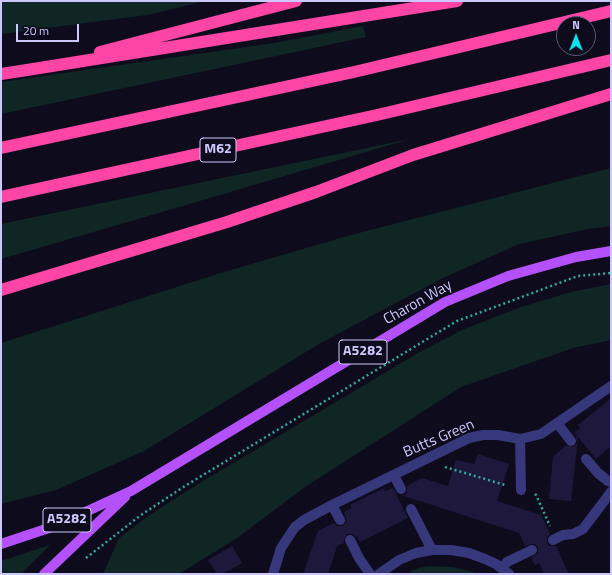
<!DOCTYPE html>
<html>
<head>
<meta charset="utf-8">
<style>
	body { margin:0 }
	#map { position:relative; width:612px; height:575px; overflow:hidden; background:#0e0c1c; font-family:"Titillium Web",sans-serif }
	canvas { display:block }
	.frame { position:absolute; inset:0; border:2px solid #ccc8fe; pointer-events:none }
	.north { position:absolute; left:556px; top:16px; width:40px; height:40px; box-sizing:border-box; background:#0e0c1c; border:1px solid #5a5776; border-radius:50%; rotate:0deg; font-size:11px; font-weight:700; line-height:16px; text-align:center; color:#ccc8fe }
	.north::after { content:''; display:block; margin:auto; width:14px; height:18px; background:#04e0ed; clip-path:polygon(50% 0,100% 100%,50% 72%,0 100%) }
	.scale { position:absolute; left:16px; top:24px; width:63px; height:18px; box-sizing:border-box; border:2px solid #ccc8fe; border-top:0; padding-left:5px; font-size:12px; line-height:14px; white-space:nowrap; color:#ccc8fe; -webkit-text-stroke:3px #0e0c1c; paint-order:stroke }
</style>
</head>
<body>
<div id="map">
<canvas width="612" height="575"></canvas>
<div class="frame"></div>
<div class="north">N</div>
<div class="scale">20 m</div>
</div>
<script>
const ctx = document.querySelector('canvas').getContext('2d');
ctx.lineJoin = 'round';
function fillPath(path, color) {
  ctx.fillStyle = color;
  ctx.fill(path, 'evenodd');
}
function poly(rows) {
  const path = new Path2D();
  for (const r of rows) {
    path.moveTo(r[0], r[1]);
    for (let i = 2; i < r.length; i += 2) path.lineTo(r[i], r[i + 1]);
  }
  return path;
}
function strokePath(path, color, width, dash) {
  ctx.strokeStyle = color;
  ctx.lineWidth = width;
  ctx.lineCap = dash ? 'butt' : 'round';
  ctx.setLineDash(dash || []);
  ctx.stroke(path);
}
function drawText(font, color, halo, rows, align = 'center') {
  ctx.font = font + ' "Titillium Web",sans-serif';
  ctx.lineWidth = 3.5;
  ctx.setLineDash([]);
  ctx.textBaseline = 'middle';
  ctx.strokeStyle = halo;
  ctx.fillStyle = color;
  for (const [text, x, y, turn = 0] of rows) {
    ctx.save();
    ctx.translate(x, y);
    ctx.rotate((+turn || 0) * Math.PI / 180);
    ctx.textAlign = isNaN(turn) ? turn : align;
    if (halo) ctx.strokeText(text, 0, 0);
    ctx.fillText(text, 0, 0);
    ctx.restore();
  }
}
const green = poly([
	[17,1,206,1,147,15,1,34,1,2,105,2],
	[363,26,366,37,1,114,1,82,274,43],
	[410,139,186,205,1,259,1,224],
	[611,168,611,226,588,229,519,244,443,278,319,344,144,451,56,490,1,504,1,343,224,272,351,235],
	[611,284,611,340,573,348,461,387,305,487,237,538,179,574,103,574,119,538,148,516,193,487,418,353,464,329,521,307,571,292],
	[50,545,21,574,1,574,1,561],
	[429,566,451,567,462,569,479,574,412,574,410,571,419,568]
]);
const building = poly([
	[611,398,611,446,596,459,578,437,571,501,549,499,553,457,566,445,572,447,575,446,577,443,576,437,577,436,574,433,580,428,578,425],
	[478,454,509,464,497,501,541,515,550,534,547,537,547,543,550,546,556,546,569,574,544,574,539,563,535,565,531,558,538,553,538,547,535,544,532,544,525,546,519,533,401,495,404,495,407,492,407,486,422,478,448,486,456,460,474,464],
	[384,488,385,491,393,488,395,492,398,494,396,494,408,518,360,542,357,536,356,537,353,534,347,534,344,539,344,543,337,546,328,574,303,574,318,531,334,523,337,526,343,526,346,521,346,517,344,512,352,508,350,505],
	[232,546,242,563,223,574,217,574,208,560]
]);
const path = poly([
	[445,467,505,485],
	[535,494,536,495,550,526],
	[86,558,141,515,185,486,457,321,578,276,611,273]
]);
const service = poly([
	[557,423,571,441],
	[520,439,521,490],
	[586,459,598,473,608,481,611,482],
	[394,475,401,489],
	[332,505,340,520],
	[411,509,432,550],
	[350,540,359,558,370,574],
	[553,540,563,535,573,534,583,529,611,492],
	[502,568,507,562,532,550],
	[273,574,281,548,295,527,304,520,332,505,469,438,483,435,498,435,520,439,541,434,611,386]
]);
const minor = poly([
	[379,574,399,560,416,553,432,550,451,550,469,553,485,559,496,564,509,574]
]);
const primary = poly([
	[1,544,55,526,131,491,445,302,508,276,576,257,611,251],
	[44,574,125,497]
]);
const motorway = poly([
	[100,52,296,1],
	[1,74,27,70,457,1],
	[1,148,354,72,611,11],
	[1,197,377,115,611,60],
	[1,290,227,222,316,192,413,155,611,94]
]);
const shields = [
	[218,150,36],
	[363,352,48],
	[67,520,48]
];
const shieldNames = [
	["M62",218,150],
	["A5282",363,352],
	["A5282",67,520]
];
const streetNames = [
	["Charon Way",418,303,-29],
	["Butts Green",439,439,-23]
];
fillPath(green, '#0f2624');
fillPath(building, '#1e183d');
strokePath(path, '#2fab9e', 2.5, [2, 3]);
strokePath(service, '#37387b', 10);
strokePath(minor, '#37387b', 10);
strokePath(primary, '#b551fc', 10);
strokePath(motorway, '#fc45a4', 12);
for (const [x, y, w] of shields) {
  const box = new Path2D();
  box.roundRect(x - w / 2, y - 12, w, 24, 3);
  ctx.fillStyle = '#0e0c1c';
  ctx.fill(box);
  strokePath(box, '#ccc8fe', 1);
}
drawText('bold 14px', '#ccc8fe', null, shieldNames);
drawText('15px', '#ccc8fe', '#0e0c1c', streetNames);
</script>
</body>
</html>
